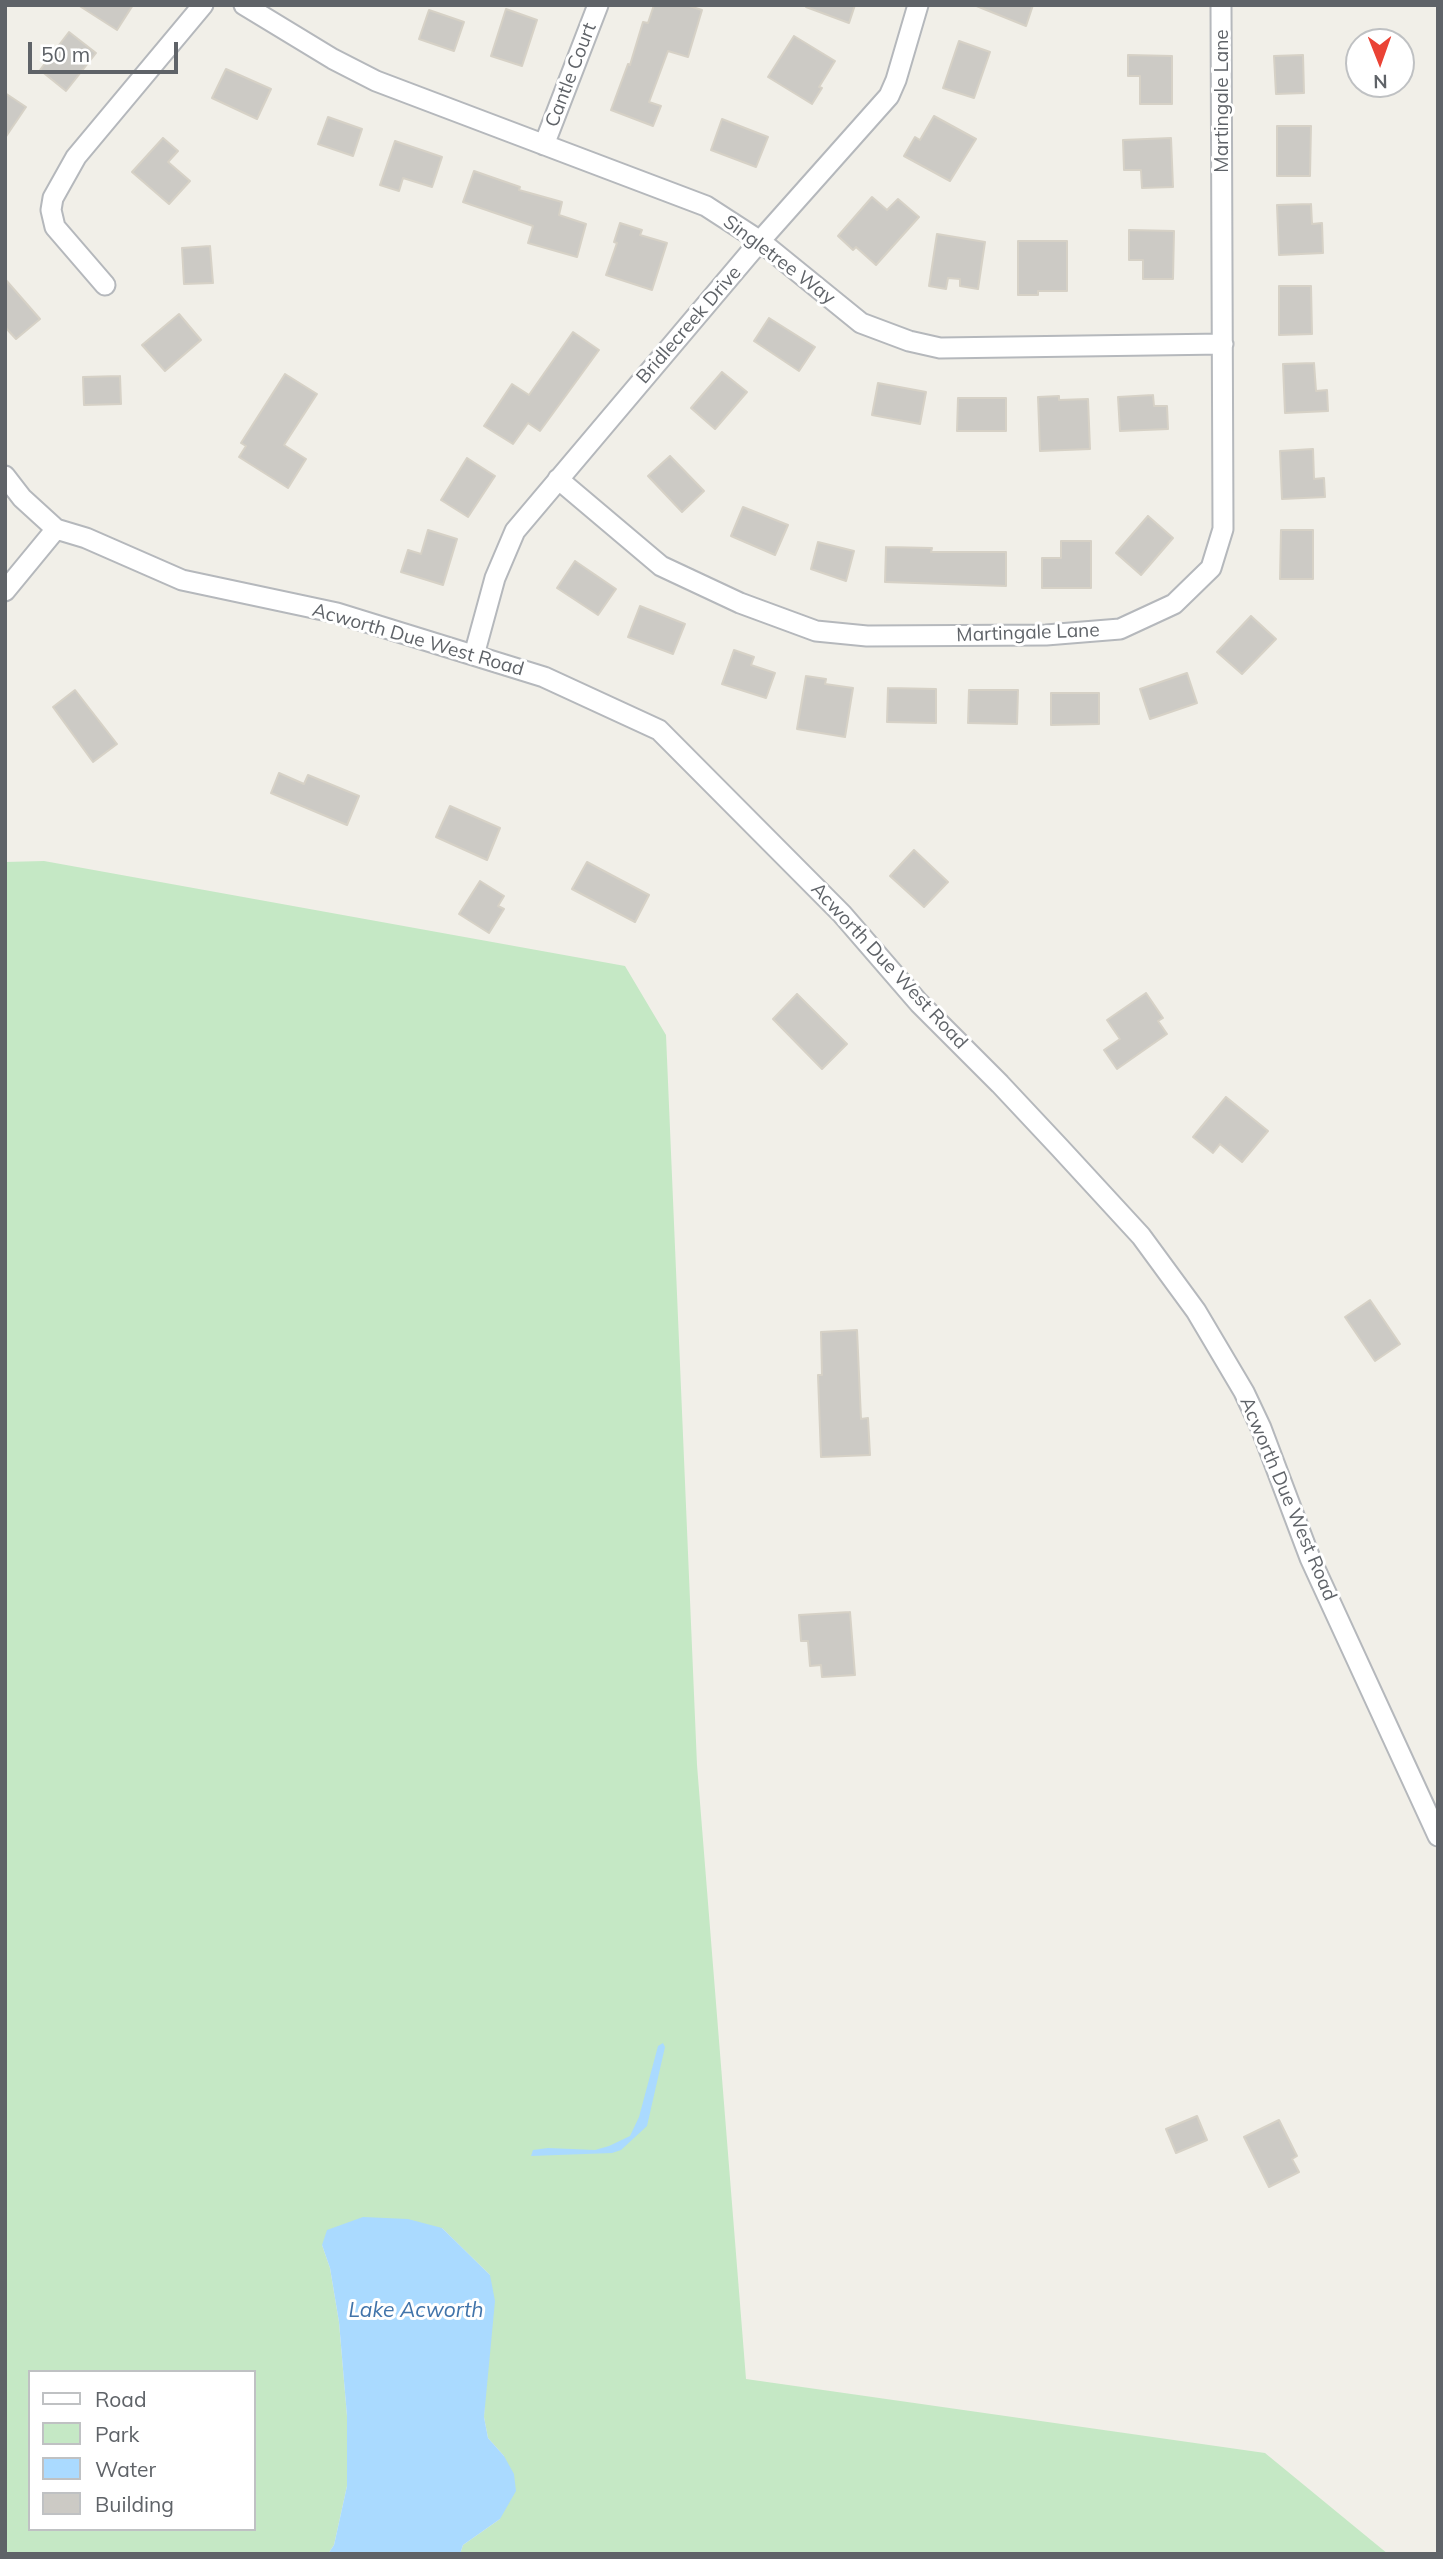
<!DOCTYPE html>
<html>
<head>
<meta charset="utf-8">
<style>
	body { margin:0 }
	#map { position:relative; width:1443px; height:2559px; overflow:hidden; background:#f1efe8; font-family:Mulish,sans-serif }
	canvas { display:block }
	.frame { position:absolute; inset:0; border:7px solid #5f6368; pointer-events:none }
	.legend { position:absolute; left:28px; top:2370px; width:228px; height:161px; box-sizing:border-box; background:#fff; border:2px solid #bfc1c3; margin:0; padding:9px 12px; list-style:none; font-size:21px; color:#5f6368 }
	.legend li { display:flex; align-items:center; gap:14px; height:35px }
	.legend b { width:35px; border:2px solid #bfc1c3 }
	.north { position:absolute; left:1345px; top:28px; width:70px; height:70px; box-sizing:border-box; background:#fff; border:2px solid #bfc1c3; border-radius:50%; rotate:179deg; font-size:19px; font-weight:700; line-height:28px; text-align:center; color:#5f6368 }
	.north::after { content:''; display:block; margin:auto; width:24px; height:32px; background:#ea4335; clip-path:polygon(50% 0,100% 100%,50% 72%,0 100%) }
	.scale { position:absolute; left:28px; top:42px; width:150px; height:32px; box-sizing:border-box; border:4px solid #5f6368; border-top:0; padding-left:9px; font-size:21px; line-height:24px; white-space:nowrap; color:#5f6368; -webkit-text-stroke:5px #fff; paint-order:stroke }
</style>
</head>
<body>
<div id="map">
<canvas width="1443" height="2559"></canvas>
<div class="frame"></div>
<ul class="legend">
<li><b style="height:9px;background:#fff"></b>Road</li>
<li><b style="height:19px;background:#c5e8c5"></b>Park</li>
<li><b style="height:19px;background:#aadaff"></b>Water</li>
<li><b style="height:19px;background:#cccac5"></b>Building</li>
</ul>
<div class="north">N</div>
<div class="scale">50 m</div>
</div>
<script>
const ctx = document.querySelector('canvas').getContext('2d');
ctx.lineJoin = 'round';
function fillPath(path, color) {
  ctx.fillStyle = color;
  ctx.fill(path, 'evenodd');
}
function poly(rows) {
  const path = new Path2D();
  for (const r of rows) {
    path.moveTo(r[0], r[1]);
    for (let i = 2; i < r.length; i += 2) path.lineTo(r[i], r[i + 1]);
  }
  return path;
}
function strokePath(path, color, width, dash) {
  ctx.strokeStyle = color;
  ctx.lineWidth = width;
  ctx.lineCap = dash ? 'butt' : 'round';
  ctx.setLineDash(dash || []);
  ctx.stroke(path);
}
function drawText(font, color, halo, rows, align = 'center') {
  ctx.font = font + ' Mulish,sans-serif';
  ctx.lineWidth = 6;
  ctx.setLineDash([]);
  ctx.textBaseline = 'middle';
  ctx.strokeStyle = halo;
  ctx.fillStyle = color;
  for (const [text, x, y, turn = 0] of rows) {
    ctx.save();
    ctx.translate(x, y);
    ctx.rotate((+turn || 0) * Math.PI / 180);
    ctx.textAlign = isNaN(turn) ? turn : align;
    if (halo) ctx.strokeText(text, 0, 0);
    ctx.fillText(text, 0, 0);
    ctx.restore();
  }
}
const green = poly([
	[44,861,625,966,666,1035,697,1765,746,2379,1265,2453,1388,2554,460,2554,463,2545,500,2519,504,2456,488,2438,484,2417,490,2275,442,2228,322,2245,330,2268,339,2322,347,2416,347,2486,334,2545,328,2554,5,2554,5,862],
	[30,2372,254,2372,254,2529,30,2529]
]);
const water = poly([
	[663,2043,665,2047,647,2126,621,2150,612,2153,531,2156,533,2150,548,2148,595,2150,609,2146,630,2136,639,2117,658,2046],
	[363,2217,408,2219,442,2228,490,2275,495,2301,484,2417,488,2438,504,2456,514,2474,516,2491,500,2519,463,2545,460,2554,328,2554,334,2545,347,2486,347,2416,339,2322,330,2268,322,2245,327,2230]
]);
const building = poly([
	[78,5,133,5,117,30,78,5],
	[654,5,686,5,702,10,688,57,668,51,649,102,661,106,653,126,611,110,628,64,630,65,643,22,648,23,654,5],
	[806,5,855,5,849,23,806,7,806,5],
	[974,5,1033,5,1026,26,974,5],
	[506,9,537,20,522,66,491,56,506,9],
	[429,10,464,22,454,51,419,39,429,10],
	[69,32,96,53,66,91,40,70,69,32],
	[794,36,835,61,819,87,822,88,812,104,768,77,794,36],
	[959,41,990,52,974,98,943,88,959,41],
	[1128,55,1172,56,1172,104,1140,104,1140,76,1128,76,1128,55],
	[1303,55,1304,93,1276,94,1274,56,1303,55],
	[226,69,271,89,257,119,212,98,226,69],
	[5,93,26,107,5,138,5,93],
	[934,116,976,139,950,181,904,156,915,137,920,140,934,116],
	[328,117,362,129,353,156,318,144,328,117],
	[722,119,768,137,756,167,711,150,722,119],
	[1277,126,1311,126,1310,176,1277,176,1277,126],
	[163,138,178,151,168,162,190,181,169,204,132,172,163,138],
	[1171,138,1173,187,1142,188,1141,170,1124,170,1123,140,1171,138],
	[395,141,442,157,432,187,403,178,399,191,380,185,395,141],
	[474,171,520,187,519,190,562,202,559,215,586,224,577,257,528,243,533,226,463,202,474,171],
	[872,197,887,210,898,199,919,217,876,265,856,247,853,250,838,236,872,197],
	[1311,204,1312,224,1322,223,1323,253,1279,255,1277,205,1311,204],
	[620,223,642,230,640,235,667,243,652,290,606,275,617,243,614,242,620,223],
	[1129,230,1174,231,1173,279,1143,279,1143,260,1129,260,1129,230],
	[937,234,985,242,978,289,960,286,960,279,948,278,946,289,929,286,937,234],
	[1018,241,1067,241,1067,291,1038,291,1038,295,1018,295,1018,241],
	[210,246,213,283,184,284,182,248,210,246],
	[5,279,40,319,16,339,5,327,5,279],
	[1279,286,1311,286,1312,334,1279,335,1279,286],
	[179,314,201,340,165,371,142,345,179,314],
	[769,318,815,347,799,371,754,341,769,318],
	[573,332,599,350,540,431,528,423,513,444,484,426,512,384,529,395,573,332],
	[1314,363,1316,391,1327,390,1328,411,1285,413,1283,364,1314,363],
	[722,372,747,392,715,429,691,408,722,372],
	[285,374,317,394,284,445,306,459,288,488,239,457,246,446,241,443,285,374],
	[120,376,121,404,84,405,83,377,120,376],
	[878,383,926,392,920,424,872,415,878,383],
	[1153,395,1154,406,1167,406,1168,429,1120,431,1118,397,1153,395],
	[1059,396,1059,400,1088,399,1090,449,1040,451,1038,397,1059,396],
	[958,398,1006,398,1006,431,957,431,958,398],
	[1313,449,1314,479,1324,478,1325,497,1282,499,1280,451,1313,449],
	[670,456,704,491,682,512,648,476,670,456],
	[467,458,495,476,468,517,441,500,467,458],
	[743,507,788,525,775,555,731,536,743,507],
	[1148,516,1173,538,1141,575,1116,553,1148,516],
	[428,530,457,539,443,585,401,572,408,550,421,554,428,530],
	[1281,530,1313,530,1313,579,1280,579,1281,530],
	[1061,541,1091,541,1091,588,1042,588,1042,558,1061,558,1061,541],
	[818,542,854,551,846,581,811,569,818,542],
	[886,547,932,548,931,552,1006,552,1006,586,885,582,886,547],
	[575,561,616,589,598,615,557,588,575,561],
	[640,606,685,624,673,654,628,637,640,606],
	[1251,616,1276,639,1242,674,1217,652,1251,616],
	[734,650,754,657,751,665,775,673,766,698,722,684,734,650],
	[1187,673,1197,703,1150,719,1140,689,1187,673],
	[806,676,826,679,825,684,853,688,845,737,797,729,806,676],
	[888,688,936,689,936,723,887,722,888,688],
	[75,690,117,744,93,762,53,707,75,690],
	[969,690,1018,690,1017,724,968,723,969,690],
	[1051,693,1099,693,1099,724,1051,725,1051,693],
	[279,773,304,784,308,775,359,796,347,825,271,793,279,773],
	[450,806,500,828,487,860,436,837,450,806],
	[914,850,948,882,924,907,890,876,914,850],
	[587,862,649,895,635,922,572,889,587,862],
	[480,881,504,896,498,906,504,909,489,933,459,914,480,881],
	[1146,993,1163,1018,1158,1021,1167,1034,1117,1069,1104,1050,1120,1039,1107,1020,1146,993],
	[797,994,847,1044,822,1069,773,1019,797,994],
	[1226,1097,1268,1131,1242,1162,1220,1144,1213,1153,1193,1137,1226,1097],
	[1370,1300,1400,1344,1375,1361,1345,1317,1370,1300],
	[857,1330,861,1419,868,1418,870,1455,821,1457,818,1375,822,1375,821,1332,857,1330],
	[850,1612,855,1675,822,1677,821,1665,810,1666,808,1641,801,1641,799,1615,850,1612],
	[1197,2116,1207,2140,1176,2153,1166,2129,1197,2116],
	[1279,2120,1297,2156,1292,2159,1299,2172,1269,2187,1244,2137,1279,2120]
]);
const street = poly([
	[244,5,333,59,376,81,706,206,760,241,861,323,909,341,940,348,1223,344],
	[544,145,598,5],
	[105,285,55,227,51,210,53,198,76,157,203,5],
	[5,476,22,498,56,529,86,538,182,580,337,613,544,677,659,730,842,914,919,1003,1000,1084,1060,1148,1141,1236,1196,1311,1244,1392,1261,1428,1310,1558,1438,1836],
	[558,479,661,566,740,603,816,631,867,636,1046,635,1120,629,1174,604,1211,568,1223,529,1221,5],
	[5,591,56,529],
	[474,655,495,578,515,531,760,241,889,96,896,80,918,5]
]);
const streetNames = [
	["Cantle Court",571,75,-69],
	["Martingale Lane",1222,101,-90],
	["Singletree Way",779,260,37],
	["Bridlecreek Drive",689,325,-49],
	["Martingale Lane",1028,633,-2],
	["Acworth Due West Road",418,640,16],
	["Acworth Due West Road",889,966,47],
	["Acworth Due West Road",1288,1499,67]
];
const waterNames = [
	["Lake Acworth",416,2311]
];
fillPath(green, '#c5e8c5');
fillPath(water, '#aadaff');
fillPath(building, '#cccac5');
strokePath(building, '#d6d1c6', 2);
strokePath(street, '#b5b8bc', 23);
strokePath(street, '#fff', 19);
drawText('19px', '#5f6368', '#fff', streetNames);
drawText('italic 21px', '#4174aa', '#fff', waterNames);
</script>
</body>
</html>
